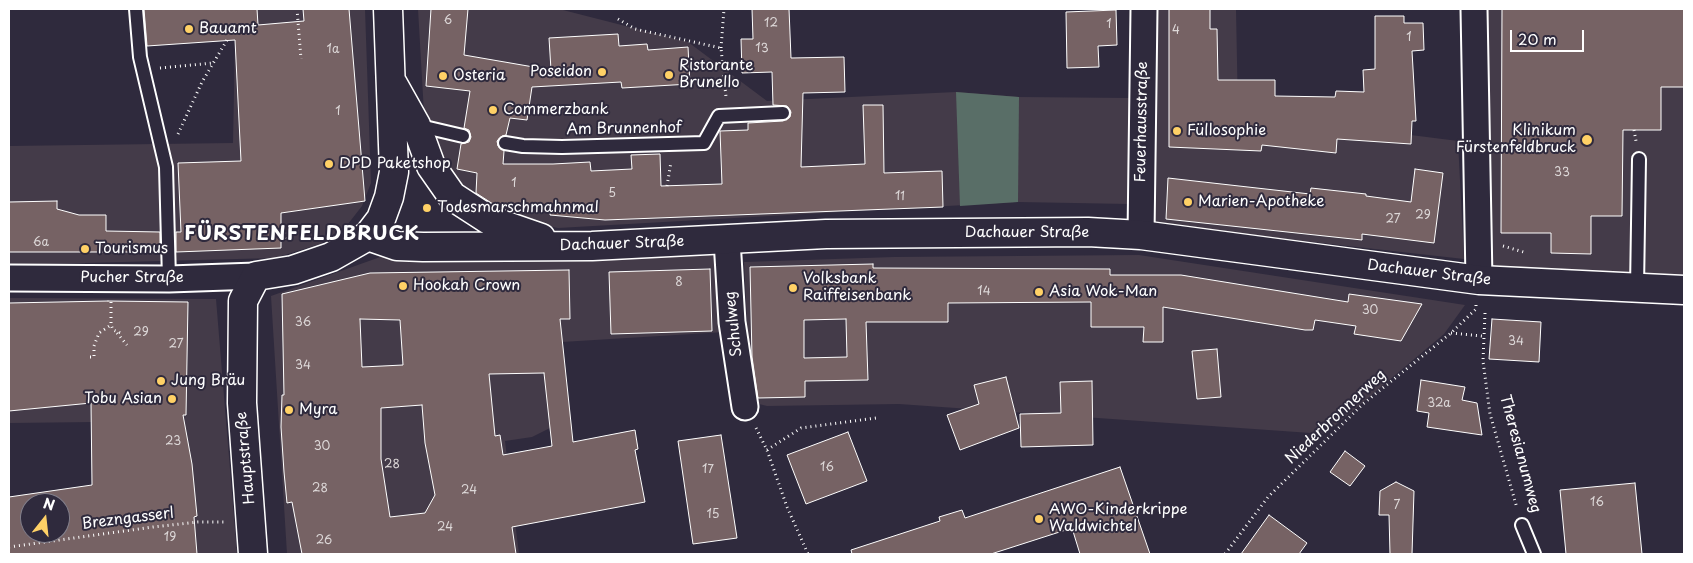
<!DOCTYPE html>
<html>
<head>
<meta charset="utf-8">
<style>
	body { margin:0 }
	#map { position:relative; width:1693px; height:563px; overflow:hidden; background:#2f2a3d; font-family:"Playpen Sans",sans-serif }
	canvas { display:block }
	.frame { position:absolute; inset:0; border:10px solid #fff; pointer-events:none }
	.north { position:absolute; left:20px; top:493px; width:50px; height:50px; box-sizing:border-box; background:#2f2a3d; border:1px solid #827f8b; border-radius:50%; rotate:16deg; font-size:14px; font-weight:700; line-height:20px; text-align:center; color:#fff }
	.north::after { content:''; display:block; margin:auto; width:18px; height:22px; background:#ffd166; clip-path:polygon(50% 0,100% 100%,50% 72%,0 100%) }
	.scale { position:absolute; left:1510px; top:30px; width:74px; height:22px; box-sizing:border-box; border:2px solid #fff; border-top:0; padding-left:6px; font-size:15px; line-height:18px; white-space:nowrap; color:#fff; -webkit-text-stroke:4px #2f2a3d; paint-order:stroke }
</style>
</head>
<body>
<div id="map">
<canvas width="1693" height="563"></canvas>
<div class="frame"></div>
<div class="north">N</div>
<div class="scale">20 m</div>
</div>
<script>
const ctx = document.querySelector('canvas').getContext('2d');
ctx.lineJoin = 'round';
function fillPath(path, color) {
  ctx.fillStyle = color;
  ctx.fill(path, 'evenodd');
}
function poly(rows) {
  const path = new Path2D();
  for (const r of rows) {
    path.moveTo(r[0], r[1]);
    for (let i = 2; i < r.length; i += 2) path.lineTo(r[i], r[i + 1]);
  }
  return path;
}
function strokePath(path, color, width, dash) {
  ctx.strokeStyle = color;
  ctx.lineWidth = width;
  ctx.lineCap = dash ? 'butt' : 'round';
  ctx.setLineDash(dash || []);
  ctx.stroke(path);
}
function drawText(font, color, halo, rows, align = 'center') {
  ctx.font = font + ' "Playpen Sans",sans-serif';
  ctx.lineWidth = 4;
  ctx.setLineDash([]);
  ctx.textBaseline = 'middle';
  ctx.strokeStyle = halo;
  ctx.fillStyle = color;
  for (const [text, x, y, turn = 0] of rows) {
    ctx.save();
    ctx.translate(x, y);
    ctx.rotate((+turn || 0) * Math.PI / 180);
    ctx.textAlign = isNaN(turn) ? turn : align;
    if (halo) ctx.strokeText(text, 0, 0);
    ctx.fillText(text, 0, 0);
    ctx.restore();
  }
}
const built = poly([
	[232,9,365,9,371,183,362,206,348,224,320,244,275,258,9,265,9,146,233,143,235,39],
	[418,9,559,9,688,42,767,101,956,92,1019,97,1130,98,1129,204,1018,202,558,228,503,217,477,204,443,161,424,113],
	[1153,9,1236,9,1238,113,1458,141,1464,259,1152,224],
	[1486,9,1684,9,1684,280,1492,271],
	[720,247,725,332,562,342,570,418,532,437,505,441,519,554,287,554,271,296,383,256],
	[1139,255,1465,305,1444,334,1325,434,899,404,767,406,751,402,744,262,894,257],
	[9,298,216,299,237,554,104,554,96,422,9,423]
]);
const green = poly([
	[956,92,1019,97,1018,202,960,206]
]);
const building = poly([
	[144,9,257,9,258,25,304,21,303,9,349,9,365,201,281,213,281,248,176,252,176,232,181,232,178,163,241,161,235,40,147,46,144,9],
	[431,9,468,9,464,55,551,70,549,38,618,34,619,46,647,44,648,50,688,47,690,84,622,88,621,82,532,87,527,120,510,118,506,135,502,136,497,141,498,146,504,151,503,164,553,164,590,162,591,171,632,169,631,155,660,154,661,186,722,184,720,131,748,130,748,123,783,121,790,117,791,112,787,106,773,105,772,72,742,73,741,39,753,39,752,9,789,9,791,58,844,57,845,92,803,93,801,167,865,164,863,105,883,105,884,173,942,171,943,207,605,220,550,215,551,206,493,204,476,193,477,173,457,169,461,144,469,142,471,137,469,130,464,128,470,91,426,86,431,9],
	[1169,9,1210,9,1210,29,1217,29,1218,80,1275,80,1275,96,1335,97,1336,91,1364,92,1363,70,1375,69,1375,16,1404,16,1404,23,1423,23,1424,50,1412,51,1416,121,1412,121,1411,144,1337,139,1336,153,1262,145,1261,151,1169,147,1169,9],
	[1502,9,1684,9,1684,87,1661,87,1661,130,1623,130,1622,216,1591,216,1591,254,1551,253,1551,233,1501,233,1502,9],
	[1116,10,1117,45,1098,46,1099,67,1067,68,1066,12,1116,10],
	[1415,169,1443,173,1434,243,1362,234,1362,240,1166,219,1168,178,1310,194,1311,188,1366,194,1366,196,1411,202,1415,169],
	[57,201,57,209,79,215,106,215,106,231,160,232,160,252,9,252,9,202,57,201],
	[873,264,873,268,1110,269,1110,275,1181,275,1348,302,1349,294,1422,304,1401,341,1354,334,1356,326,1315,320,1313,330,1305,330,1163,307,1163,342,1143,342,1144,327,1091,327,1091,302,948,303,948,322,866,322,868,380,805,381,805,397,758,398,752,357,750,267,873,264],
	[846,319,847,357,804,358,804,320,846,319],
	[710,269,712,331,611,334,609,272,710,269],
	[569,270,570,319,560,319,573,442,635,430,638,449,635,450,645,502,512,527,516,554,302,554,292,502,287,503,284,472,281,427,282,395,284,395,282,294,370,273,569,270],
	[360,319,400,320,403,365,362,367,360,319],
	[544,373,552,446,503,455,500,435,495,436,489,374,544,373],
	[422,405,425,443,435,495,425,513,390,517,381,459,381,408,422,405],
	[108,301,188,302,186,415,183,415,192,464,197,516,194,517,197,554,9,554,9,497,92,485,91,403,9,411,9,303,108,301],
	[30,503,60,503,60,533,30,533,30,503],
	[1492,319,1541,322,1539,362,1489,359,1492,319],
	[1217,349,1221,397,1197,399,1192,351,1217,349],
	[1006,377,1019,428,960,450,947,415,979,404,974,385,1006,377],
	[1421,380,1465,387,1462,400,1477,403,1482,435,1427,427,1429,413,1417,411,1421,380],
	[1092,381,1093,445,1021,447,1020,414,1061,413,1060,382,1092,381],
	[848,432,867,481,806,504,787,455,848,432],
	[721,435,737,538,693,544,678,441,721,435],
	[1345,451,1365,466,1350,486,1330,472,1345,451],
	[1120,467,1150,554,1080,554,1072,528,991,554,852,554,851,550,940,521,939,517,962,510,965,518,1120,467],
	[1396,482,1414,491,1412,554,1390,554,1389,515,1379,515,1380,491,1396,482],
	[1635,483,1642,554,1566,554,1560,490,1635,483],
	[1269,515,1307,543,1299,554,1241,554,1269,515]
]);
const path = poly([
	[297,9,301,59],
	[618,19,635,29,721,48,726,97],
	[721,48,724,9],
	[160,68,213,63],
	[1634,130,1636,141],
	[178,134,202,82,227,40],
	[667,186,671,162],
	[281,230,284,231,287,240],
	[1503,246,1527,253],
	[111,302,111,325,113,330,121,333],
	[1485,313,1483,361,1490,414,1517,508],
	[117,333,127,345],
	[1451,333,1482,336],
	[90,357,94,357,94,346,99,333,111,325],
	[756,428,767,450,787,507,808,554],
	[767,450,801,428,876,418],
	[9,547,153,527,198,522,226,522],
	[1225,554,1268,497,1363,404,1451,333,1476,309,1476,304]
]);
const service = poly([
	[136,9,140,57,166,167,169,279],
	[416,125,463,136],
	[505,143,523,146,562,147,704,143,719,116,783,113],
	[1637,288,1639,159],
	[1522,525,1534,554]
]);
const minor = poly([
	[1474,9,1479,280],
	[1141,235,1144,9],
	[727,240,732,322,745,407],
	[9,278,169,279,256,276]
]);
const tertiary = poly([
	[393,84,416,125,431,166,452,196,489,220,541,238],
	[368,236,397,246,423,247,592,246,826,234,1088,232,1141,235,1479,280,1684,290],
	[253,554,242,403,243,301,256,276,293,270,331,257,368,236,381,219,389,197,394,172,388,9]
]);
const markers = [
	[189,29,5,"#ffd166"],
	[602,72,5,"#ffd166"],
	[669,75,5,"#ffd166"],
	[443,76,5,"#ffd166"],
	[493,110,5,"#ffd166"],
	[1177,131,5,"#ffd166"],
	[1587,140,6,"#ffd166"],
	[329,164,5,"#ffd166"],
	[1188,202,5,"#ffd166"],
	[427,208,5,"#ffd166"],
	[85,249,5,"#ffd166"],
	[403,286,5,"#ffd166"],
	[793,288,5,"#ffd166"],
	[1039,292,5,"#ffd166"],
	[161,381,5,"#ffd166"],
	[172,399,5,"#ffd166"],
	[289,410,5,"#ffd166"],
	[1039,519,5,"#ffd166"]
];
const numberNames = [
	["6",448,21],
	["12",771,24],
	["1",1109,25],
	["4",1176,31],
	["1",1409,38],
	["13",762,49],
	["1a",333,50],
	["1",338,112],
	["33",1562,173],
	["1",514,184],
	["5",612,194],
	["11",900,197],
	["29",1423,216],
	["27",1393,220],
	["6a",41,243],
	["8",679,283],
	["14",984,292],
	["30",1370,311],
	["36",303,323],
	["29",141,333],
	["34",1516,342],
	["27",176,345],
	["34",303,366],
	["32a",1439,404],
	["23",173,442],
	["30",322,447],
	["28",392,465],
	["16",827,468],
	["17",708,470],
	["28",320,489],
	["24",469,491],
	["16",1597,503],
	["7",1397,506],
	["15",713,515],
	["24",445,528],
	["19",170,538],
	["26",324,541]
];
const poiNames = [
	["Bauamt",199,29],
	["Ristorante",679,66],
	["Brunello",679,83],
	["Poseidon",592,72,"right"],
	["Osteria",453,76],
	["Commerzbank",503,110],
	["Füllosophie",1187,131],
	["Klinikum",1576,131,"right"],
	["Fürstenfeldbruck",1576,148,"right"],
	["DPD Paketshop",339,164],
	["Marien-Apotheke",1198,202],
	["Todesmarschmahnmal",437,208],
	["Tourismus",95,249],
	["Volksbank",803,279],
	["Raiffeisenbank",803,296],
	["Hookah Crown",413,286],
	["Asia Wok-Man",1049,292],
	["Jung Bräu",171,381],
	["Tobu Asian",162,399,"right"],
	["Myra",299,410],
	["AWO-Kinderkrippe",1049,510],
	["Waldwichtel",1049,527]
];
const streetNames = [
	["Feuerhausstraße",1142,122,-89],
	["Am Brunnenhof",624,129,-1],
	["Dachauer Straße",1027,233],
	["Dachauer Straße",622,244,-2],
	["Dachauer Straße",1429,273,7],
	["Pucher Straße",132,278],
	["Schulweg",734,324,-96],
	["Niederbronnerweg",1336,417,-43],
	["Theresianumweg",1520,454,75],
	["Hauptstraße",246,458,-95],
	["Brezngasserl",128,519,-7]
];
const districtNames = [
	["FÜRSTENFELDBRUCK",302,234]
];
fillPath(built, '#443b49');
fillPath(green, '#596e67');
fillPath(building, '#766264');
strokePath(building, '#fff', 1);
strokePath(service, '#fff', 16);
strokePath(minor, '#fff', 29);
strokePath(tertiary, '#fff', 31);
strokePath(path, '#fff', 3, [1, 4]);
strokePath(service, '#2f2a3d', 12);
strokePath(minor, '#2f2a3d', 25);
strokePath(tertiary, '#2f2a3d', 28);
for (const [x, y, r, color] of markers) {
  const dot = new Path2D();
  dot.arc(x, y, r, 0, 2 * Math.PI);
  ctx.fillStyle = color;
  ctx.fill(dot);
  strokePath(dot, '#2f2a3d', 2);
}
drawText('12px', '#ddd8d8', null, numberNames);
drawText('15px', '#fff', '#2f2a3d', poiNames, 'left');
drawText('15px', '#fff', '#2f2a3d', streetNames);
ctx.letterSpacing = '1px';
drawText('bold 20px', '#fff', '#2f2a3d', districtNames);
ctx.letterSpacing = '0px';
</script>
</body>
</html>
